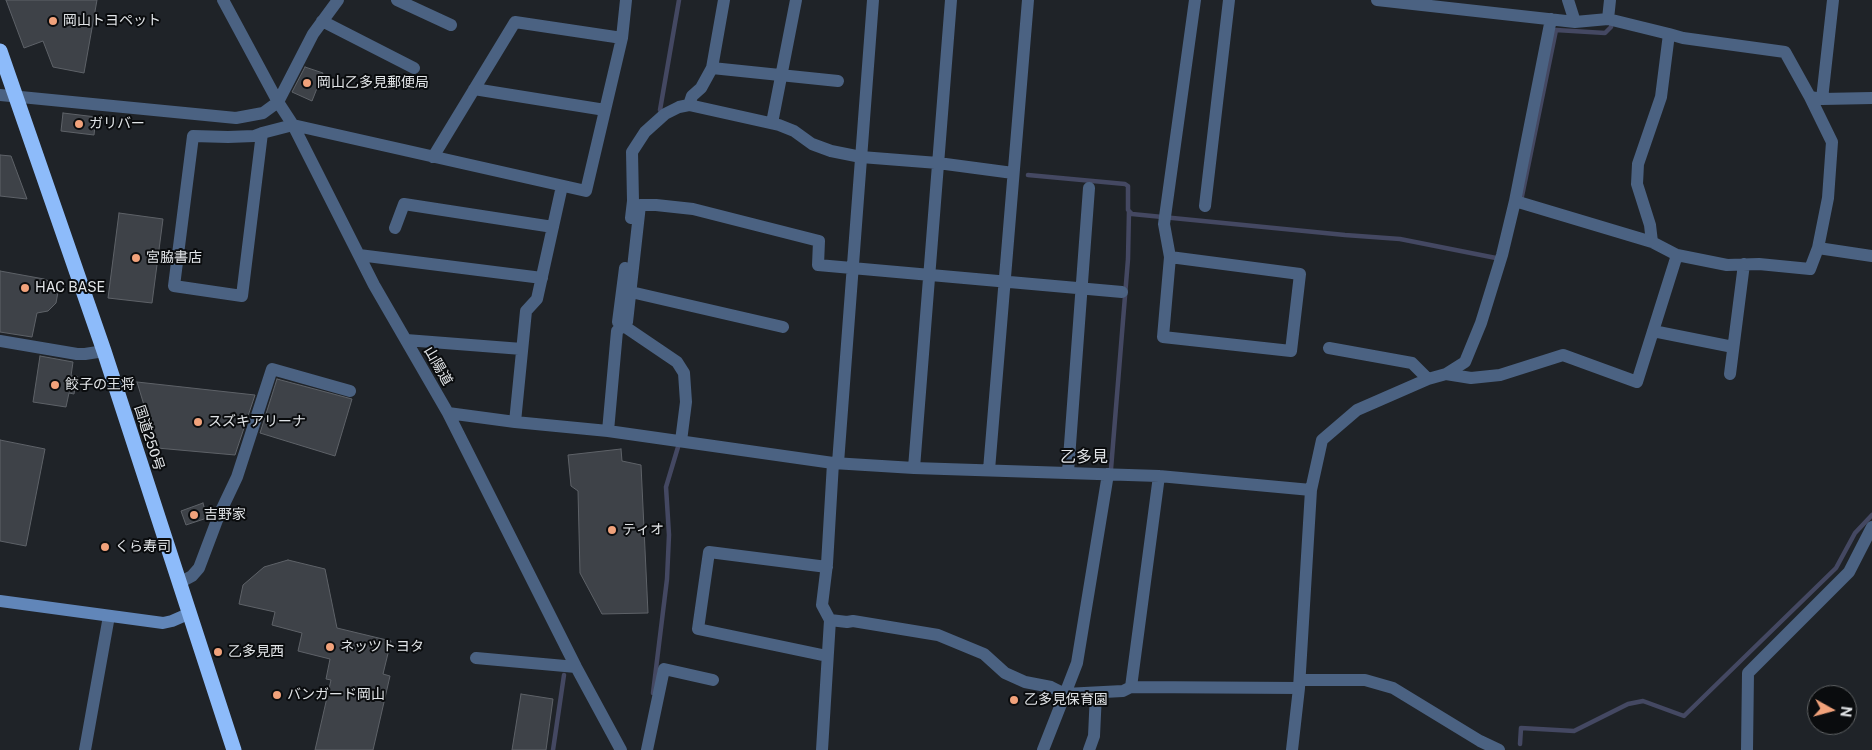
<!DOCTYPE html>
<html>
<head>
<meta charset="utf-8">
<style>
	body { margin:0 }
	#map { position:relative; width:1872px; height:750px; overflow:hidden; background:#1f2328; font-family:"Public Sans",sans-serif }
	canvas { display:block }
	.north { position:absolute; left:1807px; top:685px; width:50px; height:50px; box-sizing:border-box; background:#0a0c0e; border:1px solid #606365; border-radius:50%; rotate:97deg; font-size:14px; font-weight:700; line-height:20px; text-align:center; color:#e2e5e8 }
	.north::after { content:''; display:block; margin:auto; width:18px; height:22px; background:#f1a27b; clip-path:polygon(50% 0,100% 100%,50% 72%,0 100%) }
</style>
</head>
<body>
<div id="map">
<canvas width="1872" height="750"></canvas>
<div class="north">N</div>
</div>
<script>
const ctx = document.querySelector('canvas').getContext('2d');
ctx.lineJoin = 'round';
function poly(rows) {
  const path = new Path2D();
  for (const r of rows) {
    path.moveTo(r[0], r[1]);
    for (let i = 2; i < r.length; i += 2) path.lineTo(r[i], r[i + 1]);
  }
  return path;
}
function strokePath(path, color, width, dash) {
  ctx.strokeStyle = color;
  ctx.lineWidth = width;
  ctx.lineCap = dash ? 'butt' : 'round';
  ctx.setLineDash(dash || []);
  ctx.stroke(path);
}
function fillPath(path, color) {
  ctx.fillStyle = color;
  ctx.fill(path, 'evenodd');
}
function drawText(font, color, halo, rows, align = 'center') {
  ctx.font = font + ' "Public Sans","Noto Sans JP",sans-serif';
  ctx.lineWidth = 4;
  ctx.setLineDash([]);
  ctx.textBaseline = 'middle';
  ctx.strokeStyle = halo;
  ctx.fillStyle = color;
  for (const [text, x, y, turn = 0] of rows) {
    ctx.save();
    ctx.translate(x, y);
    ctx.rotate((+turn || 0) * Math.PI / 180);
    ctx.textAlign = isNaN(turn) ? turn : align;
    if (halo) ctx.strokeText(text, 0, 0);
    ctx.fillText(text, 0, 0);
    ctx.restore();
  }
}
const stream = poly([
	[660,110,679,0],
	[1028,175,1125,184,1128,186,1128,210,1132,214,1345,235,1400,239,1496,258],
	[1521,201,1556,30,1605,33,1611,27,1612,21],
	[1111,469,1128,259,1129,211],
	[653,693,667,579,669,535,666,487,678,447],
	[1520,744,1521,728,1574,731,1628,704,1643,701,1684,716,1836,568,1855,533,1872,515],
	[553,750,564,675]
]);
const building = poly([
	[6,0,97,0,84,73,53,67,43,41,24,48,6,0],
	[305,67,323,73,312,101,292,92,305,67],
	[63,113,96,117,94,135,61,131,63,113],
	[0,155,11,156,27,199,0,196,0,155],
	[119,213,163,219,152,303,108,298,119,213],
	[0,271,44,279,53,283,56,287,58,292,56,303,48,311,37,313,32,337,0,332,0,271],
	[40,356,73,362,71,376,77,376,74,394,69,393,66,407,33,402,40,356],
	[277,379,352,399,335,456,260,433,277,379],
	[137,382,255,395,235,455,157,448,137,382],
	[0,440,45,449,26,546,0,541,0,440],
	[621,449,622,461,641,465,648,613,602,614,580,573,578,491,571,486,568,455,621,449],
	[203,503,207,518,186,525,181,511,203,503],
	[288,560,325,569,337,628,391,641,383,674,390,676,373,750,315,750,331,680,326,679,330,659,298,651,302,633,272,625,275,612,239,604,243,585,264,567,288,560],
	[521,694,553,699,546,750,512,750,521,694]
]);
const street = poly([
	[223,0,278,102,293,125,374,285,448,413,576,667,621,750],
	[397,0,451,25],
	[724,0,712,68,838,81],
	[1377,0,1575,22,1608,19,1669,34,1683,38,1785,52,1810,97,1822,99,1872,98],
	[1568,0,1575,22],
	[1608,19,1610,0],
	[322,21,414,68],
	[474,89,605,110],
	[0,95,236,118,263,113,278,102,313,34,338,0],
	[1822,99,1833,0],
	[689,105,692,96,701,88,712,68],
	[772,123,796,0],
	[262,133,242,296,174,286,193,136,228,137,254,136,262,133,293,125,586,191,622,38,626,0],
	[433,157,515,22,622,38],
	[1515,201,1652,242,1677,255,1727,265,1759,264,1810,269,1818,248,1828,198,1832,142,1810,97],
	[1205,206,1229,0],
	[631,218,633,201,632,152,645,132,665,114,679,107,689,105,779,125,794,131,812,144,831,151,861,157,938,163,1013,173],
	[395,228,404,204,553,227],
	[1652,242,1650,225,1637,184,1638,164,1661,97,1669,34],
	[1818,248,1872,256],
	[359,255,542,278],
	[1170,257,1300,274,1291,351,1163,337,1170,257,1164,224,1195,0],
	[625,268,618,322,677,362,684,373,686,402,681,441],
	[631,292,783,327],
	[1653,331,1733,347],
	[406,340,522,349],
	[0,341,77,354,85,354,104,351],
	[1329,348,1412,363,1428,379],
	[1446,374,1471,378,1500,375,1563,355,1637,382,1677,255],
	[1730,374,1744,264],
	[448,413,515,422,608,431,833,463,914,468,1159,476,1311,490],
	[515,422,526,311,537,299,562,186],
	[608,431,617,331,627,322,640,205,656,205,693,209,819,241,818,265,1122,292],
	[838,463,873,0],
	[914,468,951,0],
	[989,470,1028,0],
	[1068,472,1089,188],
	[1108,474,1077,663,1065,694,1123,691,1131,687,1299,688],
	[179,583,192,576,199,568,219,515,237,477,272,369,350,391],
	[830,620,847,622,853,621,938,635,984,654,1005,673,1025,682,1051,687,1065,694,1043,750],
	[827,656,698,629,709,552,827,567],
	[476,658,576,667],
	[1300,680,1365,680,1393,688,1480,741,1499,750],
	[1131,687,1159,476],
	[85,750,109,616],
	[647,750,664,669,713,680],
	[822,750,830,620,822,605,827,564,833,463],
	[1089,750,1094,736,1096,693],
	[1292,750,1299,688,1311,490,1322,440,1357,410,1428,379,1446,374,1465,362,1481,323,1502,255,1515,201,1551,19],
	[1747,750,1748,673,1849,572,1872,527]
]);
const secondary = poly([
	[0,601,163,623,172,621,188,614]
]);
const highway = poly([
	[0,51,104,351,234,750]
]);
const markers = [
	[53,21,5,"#f1a27b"],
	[307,83,5,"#f1a27b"],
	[79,124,5,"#f1a27b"],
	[136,258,5,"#f1a27b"],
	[25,288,5,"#f1a27b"],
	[55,385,5,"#f1a27b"],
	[198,422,5,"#f1a27b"],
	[194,515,5,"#f1a27b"],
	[612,530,5,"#f1a27b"],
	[105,547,5,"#f1a27b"],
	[330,647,5,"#f1a27b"],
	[218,652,5,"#f1a27b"],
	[277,695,5,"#f1a27b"],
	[1014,700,5,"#f1a27b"]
];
const poiNames = [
	["岡山トヨペット",63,21],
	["岡山乙多見郵便局",317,83],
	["ガリバー",89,124],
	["宮脇書店",146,258],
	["HAC BASE",35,288],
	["餃子の王将",65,385],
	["スズキアリーナ",208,422],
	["吉野家",204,515],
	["ティオ",622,530],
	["くら寿司",115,547],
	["ネッツトヨタ",340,647],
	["乙多見西",228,652],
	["バンガード岡山",287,695],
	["乙多見保育園",1024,700]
];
const streetNames = [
	["山陽道",438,366,60],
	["国道250号",149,438,72]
];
const quarterNames = [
	["乙多見",1084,457]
];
strokePath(stream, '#444862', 4.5);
fillPath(building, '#3e4248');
strokePath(building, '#5e6268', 1);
strokePath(street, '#4b6282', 12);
strokePath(secondary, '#6186b9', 12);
strokePath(highway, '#8dbbfa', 15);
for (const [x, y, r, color] of markers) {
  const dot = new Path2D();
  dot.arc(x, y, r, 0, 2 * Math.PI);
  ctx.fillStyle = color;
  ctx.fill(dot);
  strokePath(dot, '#0a0c0e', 2);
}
drawText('14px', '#e2e5e8', '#0a0c0e', poiNames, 'left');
drawText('14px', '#e2e5e8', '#0a0c0e', streetNames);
drawText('16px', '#e2e5e8', '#0a0c0e', quarterNames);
</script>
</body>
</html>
